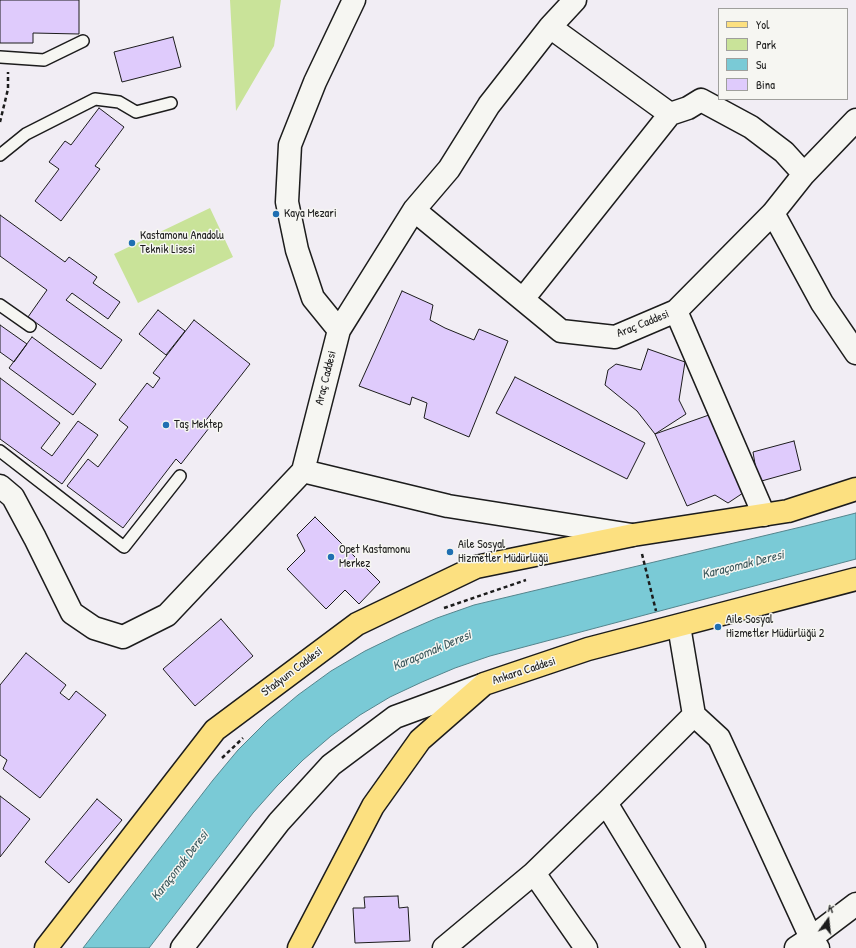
<!DOCTYPE html>
<html>
<head>
<meta charset="utf-8">
<style>
	body { margin:0 }
	#map { position:relative; width:856px; height:948px; overflow:hidden; background:#f1edf4; font-family:"Patrick Hand",sans-serif }
	canvas { display:block }
	.legend { position:absolute; left:718px; top:8px; width:130px; height:92px; box-sizing:border-box; background:#f6f6f2; border:1px solid #9f9f9c; margin:0; padding:5px 7px; list-style:none; font-size:12px; color:#1c1c1c }
	.legend li { display:flex; align-items:center; gap:8px; height:20px }
	.legend b { width:20px; border:1px solid #9f9f9c }
	.north { position:absolute; left:808px; top:900px; width:40px; height:40px; -webkit-text-stroke:3px #f6f6f2; paint-order:stroke; rotate:15deg; font-size:11px; font-weight:700; line-height:16px; text-align:center; color:#1c1c1c }
	.north::after { content:''; display:block; margin:auto; width:14px; height:18px; background:#1c1c1c; clip-path:polygon(50% 0,100% 100%,50% 72%,0 100%) }
</style>
</head>
<body>
<div id="map">
<canvas width="856" height="948"></canvas>
<ul class="legend">
<li><b style="height:5px;background:#fce080"></b>Yol</li>
<li><b style="height:11px;background:#c9e399"></b>Park</li>
<li><b style="height:11px;background:#7acad6"></b>Su</li>
<li><b style="height:11px;background:#dfcbfc"></b>Bina</li>
</ul>
<div class="north">K</div>
</div>
<script>
const ctx = document.querySelector('canvas').getContext('2d');
ctx.lineJoin = 'round';
function fillPath(path, color) {
  ctx.fillStyle = color;
  ctx.fill(path, 'evenodd');
}
function poly(rows) {
  const path = new Path2D();
  for (const r of rows) {
    path.moveTo(r[0], r[1]);
    for (let i = 2; i < r.length; i += 2) path.lineTo(r[i], r[i + 1]);
  }
  return path;
}
function strokePath(path, color, width, dash) {
  ctx.strokeStyle = color;
  ctx.lineWidth = width;
  ctx.lineCap = dash ? 'butt' : 'round';
  ctx.setLineDash(dash || []);
  ctx.stroke(path);
}
function drawText(font, color, halo, rows, align = 'center') {
  ctx.font = font + ' "Patrick Hand",sans-serif';
  ctx.lineWidth = 3;
  ctx.setLineDash([]);
  ctx.textBaseline = 'middle';
  ctx.strokeStyle = halo;
  ctx.fillStyle = color;
  for (const [text, x, y, turn = 0] of rows) {
    ctx.save();
    ctx.translate(x, y);
    ctx.rotate((+turn || 0) * Math.PI / 180);
    ctx.textAlign = isNaN(turn) ? turn : align;
    if (halo) ctx.strokeText(text, 0, 0);
    ctx.fillText(text, 0, 0);
    ctx.restore();
  }
}
const green = poly([
	[230,0,281,0,274,46,236,111],
	[210,208,233,257,138,303,114,254]
]);
const water = poly([
	[856,513,856,559,490,656,455,668,422,682,390,697,360,715,331,736,303,760,277,786,253,813,149,948,83,948,213,780,238,750,267,721,298,695,331,671,365,651,400,634,437,618,474,605,805,526,856,513]
]);
const building = poly([
	[0,0,79,0,79,34,33,33,33,43,0,43,0,0],
	[173,37,181,67,122,82,114,52,173,37],
	[99,108,124,127,95,166,100,169,61,221,35,201,59,169,49,162,65,141,71,145,99,108],
	[0,215,65,262,69,257,97,277,93,283,120,302,108,319,72,293,66,300,122,340,101,369,28,317,47,290,0,256,0,215],
	[402,291,433,305,430,320,445,328,474,340,479,329,508,341,469,437,424,418,427,403,412,397,410,405,359,386,402,291],
	[158,310,185,331,166,355,139,334,158,310],
	[194,320,250,364,203,424,209,428,181,464,176,459,123,528,67,486,88,459,98,467,128,427,119,420,147,383,153,388,160,378,153,373,194,320],
	[0,325,27,344,14,362,0,352,0,325],
	[32,337,96,384,73,415,9,368,32,337],
	[648,349,685,362,679,400,686,414,655,434,637,411,605,385,608,370,616,364,641,370,648,349],
	[515,377,645,443,627,479,496,413,515,377],
	[0,378,60,423,41,448,52,456,78,421,98,435,62,484,0,439,0,378],
	[709,415,743,493,728,503,715,495,687,506,655,434,709,415],
	[794,441,801,470,758,482,753,452,794,441],
	[315,517,380,582,359,604,345,590,326,609,287,569,305,551,297,535,315,517],
	[221,619,253,656,195,706,163,669,221,619],
	[26,653,66,685,60,693,69,700,76,691,106,715,40,798,3,769,7,760,0,755,0,685,26,653],
	[0,796,30,819,0,857,0,796],
	[97,799,122,820,69,883,45,862,97,799],
	[398,896,399,908,408,907,410,941,355,943,353,908,365,908,364,897,398,896]
]);
const path = poly([
	[0,122,8,89,8,72],
	[642,554,656,611],
	[444,608,526,580],
	[222,758,243,738]
]);
const service = poly([
	[0,57,44,60,83,41],
	[0,155,26,134,95,99,119,102,136,112,171,103],
	[0,305,30,326],
	[0,451,124,547,180,476]
]);
const minor = poly([
	[550,27,670,114,688,108,701,100,751,127,784,152,804,174],
	[414,210,561,331,615,337,676,311,773,213,804,174,856,120],
	[773,213,822,303,856,353],
	[523,299,670,114],
	[676,311,764,515],
	[339,330,313,298,297,250,287,202,290,145,315,82,354,0],
	[303,471,339,330,414,210,449,169,489,105,550,27,575,0],
	[0,486,13,497,35,538,72,613,94,628,123,637,167,615,303,471,448,506,632,535],
	[679,626,694,715],
	[534,873,606,803],
	[182,948,279,822,331,765,395,717,482,685],
	[444,948,534,873,586,948],
	[694,948,606,803,694,715,719,738,811,938,796,948],
	[818,948,811,938,856,904]
]);
const primary = poly([
	[46,948,215,730,357,624,476,567,633,535,788,511,856,489],
	[299,948,373,806,420,740,484,684,588,649,856,579]
]);
const markers = [
	[276,214,4,"#1f6fb2"],
	[132,243,4,"#1f6fb2"],
	[166,425,4,"#1f6fb2"],
	[450,552,4,"#1f6fb2"],
	[331,557,4,"#1f6fb2"],
	[718,627,4,"#1f6fb2"]
];
const poiNames = [
	["Kaya Mezari",284,214],
	["Kastamonu Anadolu",140,236],
	["Teknik Lisesi",140,250],
	["Taş Mektep",174,425],
	["Aile Sosyal",458,545],
	["Hizmetler Müdürlüğü",458,559],
	["Opet Kastamonu",339,550],
	["Merkez",339,564],
	["Aile Sosyal",726,620],
	["Hizmetler Müdürlüğü 2",726,634]
];
const streetNames = [
	["Araç Caddesi",643,324,-22],
	["Araç Caddesi",326,378,-76],
	["Ankara Caddesi",524,671,-18],
	["Stadyum Caddesi",292,672,-37]
];
const waterNames = [
	["Karaçomak Deresi",743,565,-14],
	["Karaçomak Deresi",432,651,-23],
	["Karaçomak Deresi",180,866,-52]
];
fillPath(green, '#c9e399');
fillPath(water, '#7acad6');
strokePath(water, '#54848c', 1);
fillPath(building, '#dfcbfc');
strokePath(building, '#1c1c1c', 1);
strokePath(service, '#1c1c1c', 14);
strokePath(minor, '#1c1c1c', 25);
strokePath(primary, '#1c1c1c', 25);
strokePath(path, '#1c1c1c', 2.5, [4, 3]);
strokePath(service, '#f6f6f2', 11);
strokePath(minor, '#f6f6f2', 22);
strokePath(primary, '#fce080', 22);
for (const [x, y, r, color] of markers) {
  const dot = new Path2D();
  dot.arc(x, y, r, 0, 2 * Math.PI);
  ctx.fillStyle = color;
  ctx.fill(dot);
  strokePath(dot, '#f6f6f2', 1.5);
}
drawText('12px', '#1c1c1c', '#f6f6f2', poiNames, 'left');
drawText('12px', '#1c1c1c', '#f6f6f2', streetNames);
drawText('italic 13px', '#3d595d', '#f6f6f2', waterNames);
</script>
</body>
</html>
